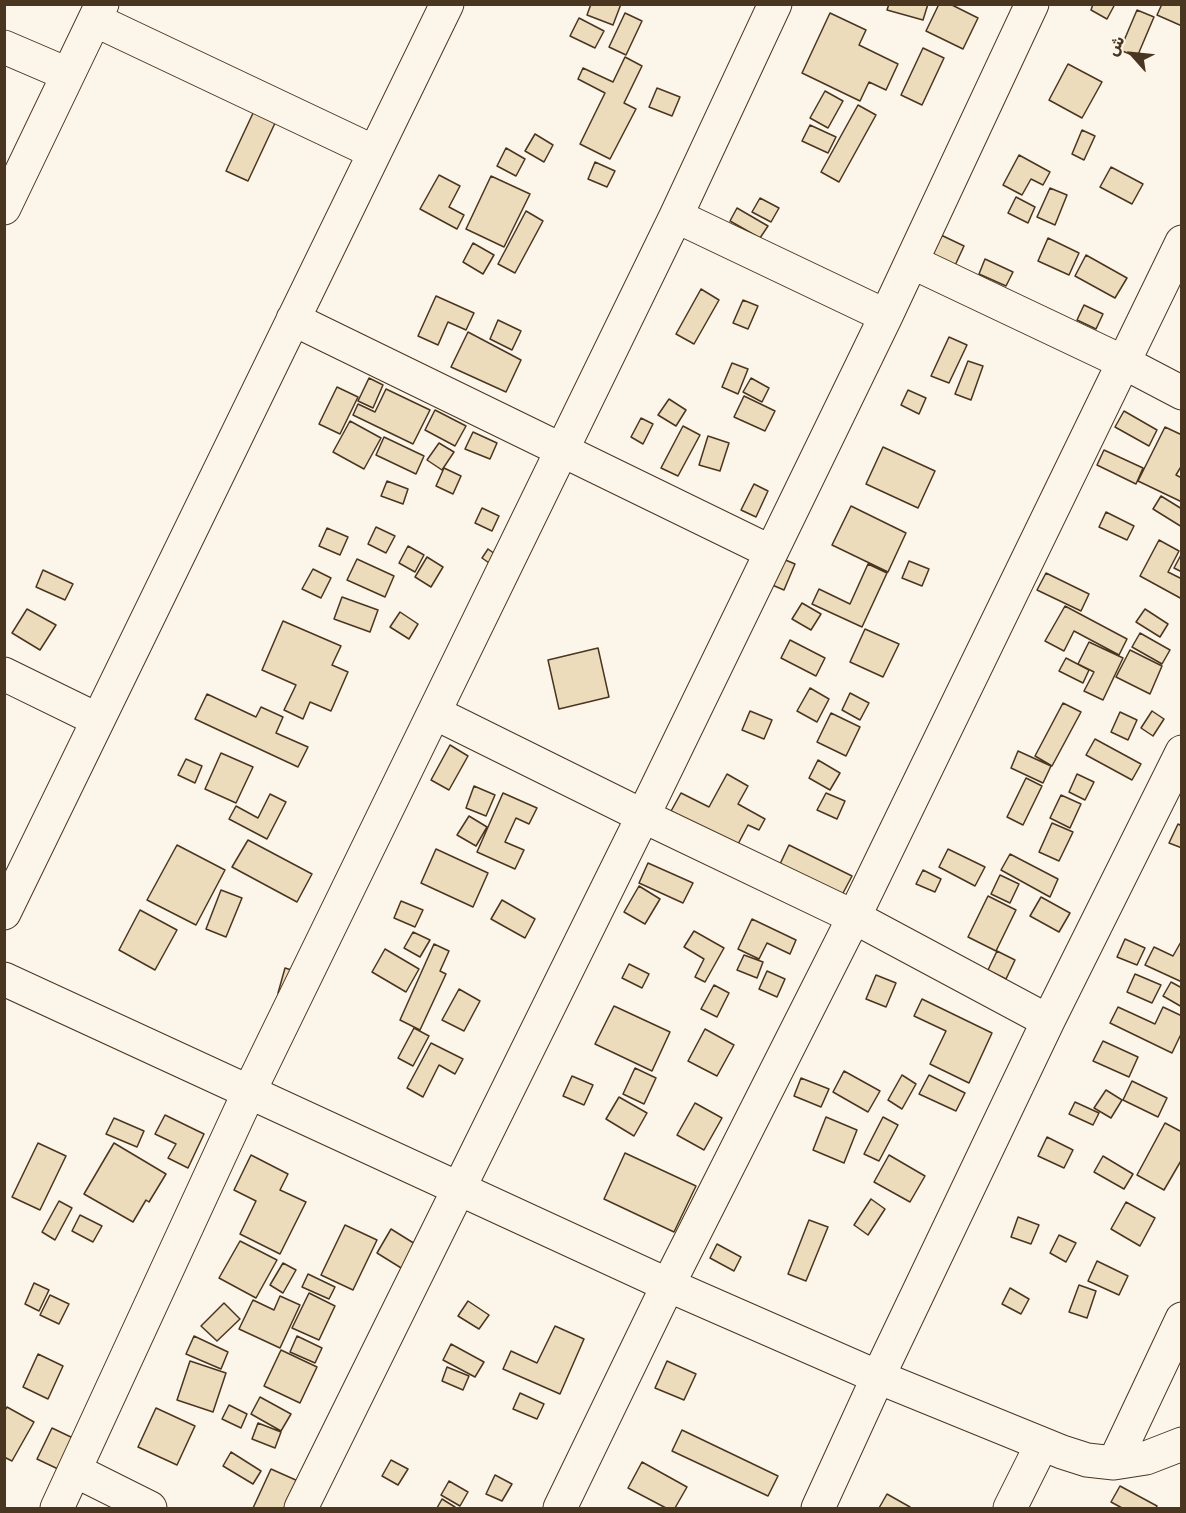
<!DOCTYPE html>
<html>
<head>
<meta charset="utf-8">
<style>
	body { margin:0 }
	#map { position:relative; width:1186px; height:1513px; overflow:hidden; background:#fbf6e9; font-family:Rubik,"Noto Naskh Arabic",sans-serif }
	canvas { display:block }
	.frame { position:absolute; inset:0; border:6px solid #4a3520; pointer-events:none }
	.north { position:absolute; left:1102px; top:24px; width:60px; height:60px; -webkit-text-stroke:4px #fbf6e9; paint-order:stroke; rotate:297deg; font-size:16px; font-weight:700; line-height:24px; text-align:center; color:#4a3520 }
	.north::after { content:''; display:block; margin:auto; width:21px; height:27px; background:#4a3520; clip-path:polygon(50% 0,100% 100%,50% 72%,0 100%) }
</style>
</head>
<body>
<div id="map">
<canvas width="1186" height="1513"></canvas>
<div class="frame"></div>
<div class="north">ش</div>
</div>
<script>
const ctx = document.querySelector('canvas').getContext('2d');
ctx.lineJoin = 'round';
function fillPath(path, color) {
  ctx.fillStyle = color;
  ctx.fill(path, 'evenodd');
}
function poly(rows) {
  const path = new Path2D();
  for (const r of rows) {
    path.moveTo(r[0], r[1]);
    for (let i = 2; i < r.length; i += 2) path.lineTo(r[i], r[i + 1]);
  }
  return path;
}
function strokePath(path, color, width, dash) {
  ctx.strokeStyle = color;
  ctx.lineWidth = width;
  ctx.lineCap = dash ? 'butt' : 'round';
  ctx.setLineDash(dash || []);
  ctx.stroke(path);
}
const building = poly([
	[591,4,621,4,613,25,587,15,591,4],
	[889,4,928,4,923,20,887,10,889,4],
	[939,4,950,4,978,18,963,49,926,31,939,4],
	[1093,4,1115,4,1107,19,1091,10,1093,4],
	[1162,4,1182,4,1182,26,1157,15,1162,4],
	[1137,10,1154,17,1137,57,1120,50,1137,10],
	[625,13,642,21,626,55,609,47,625,13],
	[830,13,866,30,859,45,898,64,886,90,869,82,860,101,802,73,830,13],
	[579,18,604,31,595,48,570,36,579,18],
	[923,48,944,58,922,105,901,95,923,48],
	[625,57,642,66,624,103,636,109,610,159,580,144,605,93,578,79,583,68,613,82,625,57],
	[1068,64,1102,82,1082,118,1049,100,1068,64],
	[657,88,680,97,672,116,649,107,657,88],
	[825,91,843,101,828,128,810,118,825,91],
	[858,105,876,115,839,182,821,172,858,105],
	[254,111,276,121,248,181,226,171,254,111],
	[810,125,836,137,828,153,802,141,810,125],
	[1082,130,1095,136,1084,160,1072,154,1082,130],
	[535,134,553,145,544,162,525,151,535,134],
	[506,148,525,159,516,176,497,166,506,148],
	[1019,155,1050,172,1043,185,1031,179,1022,195,1003,185,1019,155],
	[595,162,615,171,607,187,588,179,595,162],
	[1111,167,1143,184,1132,204,1100,187,1111,167],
	[439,175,460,186,449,207,464,215,457,229,420,209,439,175],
	[491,176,530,194,504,247,466,229,491,176],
	[1050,188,1067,195,1055,225,1037,217,1050,188],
	[1016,197,1035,207,1028,223,1008,213,1016,197],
	[760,198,779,208,771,222,752,212,760,198],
	[737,208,768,226,760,238,730,221,737,208],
	[526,211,543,221,515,273,498,264,526,211],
	[941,235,964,246,952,272,928,261,941,235],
	[1048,238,1079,253,1069,275,1038,261,1048,238],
	[473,243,494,255,483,274,463,262,473,243],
	[1086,255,1127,278,1115,298,1075,276,1086,255],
	[985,259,1013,272,1006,286,979,274,985,259],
	[701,289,719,300,694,344,676,334,701,289],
	[436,296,474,313,466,330,448,322,438,345,418,336,436,296],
	[743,300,758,306,748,329,733,323,743,300],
	[1084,305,1103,314,1096,329,1077,320,1084,305],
	[498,320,521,331,512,350,490,339,498,320],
	[468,332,521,360,506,392,451,367,468,332],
	[949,337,967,345,949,383,931,376,949,337],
	[968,361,983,366,971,400,955,394,968,361],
	[732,363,748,369,738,394,722,387,732,363],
	[369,378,383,385,373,408,358,401,369,378],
	[751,378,769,388,762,402,743,392,751,378],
	[337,387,358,397,340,434,319,424,337,387],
	[386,389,430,410,413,444,353,415,358,404,375,412,386,389],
	[908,390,926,398,919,414,901,405,908,390],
	[744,396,775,411,765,431,734,417,744,396],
	[669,399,686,410,676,426,658,415,669,399],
	[435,410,466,426,455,446,425,430,435,410],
	[1124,411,1157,430,1149,446,1115,427,1124,411],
	[641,418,653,424,643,444,631,437,641,418],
	[350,421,381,438,364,469,333,452,350,421],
	[683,426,700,435,678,476,661,468,683,426],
	[1165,427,1182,435,1182,465,1176,475,1182,478,1182,502,1138,481,1165,427],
	[473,432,497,443,490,459,465,449,473,432],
	[708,436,729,443,720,471,699,465,708,436],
	[384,437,424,456,416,474,376,455,384,437],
	[439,443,454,452,442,470,427,460,439,443],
	[883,447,935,471,918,508,866,484,883,447],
	[1104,450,1143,468,1136,484,1097,465,1104,450],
	[444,468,461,476,453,494,436,486,444,468],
	[387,481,408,489,403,504,381,496,387,481],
	[754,484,768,491,756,517,741,510,754,484],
	[1161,496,1182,509,1182,527,1153,509,1161,496],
	[851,506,906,533,888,572,832,545,851,506],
	[482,508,499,516,492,531,475,523,482,508],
	[1106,512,1134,526,1127,540,1099,527,1106,512],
	[376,527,395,536,386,553,368,544,376,527],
	[327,528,348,537,340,555,319,546,327,528],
	[1159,540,1179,551,1168,572,1182,579,1182,599,1140,576,1159,540],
	[408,546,424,555,415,572,399,563,408,546],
	[488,549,509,564,502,572,482,558,488,549],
	[1182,553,1182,572,1174,568,1182,553],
	[776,556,795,564,784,590,765,582,776,556],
	[427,557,443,567,431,587,415,577,427,557],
	[357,559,394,576,385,597,347,580,357,559],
	[909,561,929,569,922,586,902,578,909,561],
	[868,564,887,573,862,627,812,604,819,589,850,604,868,564],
	[313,569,331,578,321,598,302,589,313,569],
	[43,570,73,584,65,600,36,587,43,570],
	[1046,573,1089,594,1081,611,1037,590,1046,573],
	[342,597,378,610,370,632,334,619,342,597],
	[802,603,821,614,811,630,792,619,802,603],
	[1065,606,1127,639,1119,655,1074,631,1064,651,1045,641,1065,606],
	[27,609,56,625,40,650,12,633,27,609],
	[1145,609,1168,624,1160,637,1136,622,1145,609],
	[400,612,418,624,409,639,390,627,400,612],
	[283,621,341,646,332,665,348,672,331,711,310,702,303,719,284,710,296,685,262,670,283,621],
	[865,629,899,644,883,677,850,662,865,629],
	[1140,633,1170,650,1162,664,1132,647,1140,633],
	[790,640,825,658,816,676,781,658,790,640],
	[1089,642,1123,658,1103,700,1084,691,1094,672,1078,664,1089,642],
	[598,648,609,697,559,709,548,660,598,648],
	[1130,650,1162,666,1150,694,1116,677,1130,650],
	[1066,658,1089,670,1083,683,1059,671,1066,658],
	[810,688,829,699,817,722,797,711,810,688],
	[850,693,869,703,860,720,842,710,850,693],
	[207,694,256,717,261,707,283,717,276,733,308,747,298,767,195,719,207,694],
	[1063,703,1081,712,1052,766,1035,756,1063,703],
	[750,711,772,720,764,739,742,730,750,711],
	[1152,711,1164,719,1153,736,1141,728,1152,711],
	[1120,712,1137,720,1128,740,1111,732,1120,712],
	[831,713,860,727,846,756,817,742,831,713],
	[1095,739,1141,764,1132,780,1086,755,1095,739],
	[450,745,468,756,449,790,431,780,450,745],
	[1018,751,1051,766,1043,783,1011,768,1018,751],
	[221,753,253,767,236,803,205,789,221,753],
	[186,759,202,766,195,783,178,775,186,759],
	[818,760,840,773,830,790,809,778,818,760],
	[727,774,748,786,738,804,765,819,759,830,748,825,736,848,670,813,681,793,709,807,727,774],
	[1077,774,1094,782,1085,800,1069,792,1077,774],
	[1026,778,1042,786,1023,825,1007,817,1026,778],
	[474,786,495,795,486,816,466,808,474,786],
	[503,793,537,808,529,824,516,818,505,842,524,850,515,869,477,852,503,793],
	[826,793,845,801,837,819,817,810,826,793],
	[270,794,286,802,267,839,229,819,236,806,258,818,270,794],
	[1061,795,1081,804,1070,828,1050,818,1061,795],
	[469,816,487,827,476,846,457,835,469,816],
	[1052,823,1073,832,1059,861,1039,852,1052,823],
	[1178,824,1182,826,1182,848,1169,843,1178,824],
	[248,840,312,874,297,902,232,867,248,840],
	[177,845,225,870,196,925,147,900,177,845],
	[789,845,852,876,842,895,780,864,789,845],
	[436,849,488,873,473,907,421,883,436,849],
	[948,849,985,867,975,886,939,867,948,849],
	[1010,854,1058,879,1050,897,1001,870,1010,854],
	[648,863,693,883,683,903,639,883,648,863],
	[923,870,941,879,935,892,916,884,923,870],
	[1000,875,1019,884,1010,903,991,894,1000,875],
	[639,886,660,899,645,924,624,912,639,886],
	[221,890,242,898,226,937,206,929,221,890],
	[988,896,1016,910,996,951,968,937,988,896],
	[1041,897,1070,913,1059,932,1030,916,1041,897],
	[502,900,535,919,525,938,491,919,502,900],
	[401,901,423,910,415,927,394,918,401,901],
	[140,910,177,930,155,970,119,950,140,910],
	[752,919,796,940,790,954,767,943,759,959,738,949,752,919],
	[694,931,724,948,705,982,695,977,704,959,684,947,694,931],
	[413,932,430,940,420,957,404,948,413,932],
	[1125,939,1145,948,1137,965,1117,957,1125,939],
	[1182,940,1182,982,1145,965,1154,947,1173,956,1182,940],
	[434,944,449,951,440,971,446,974,420,1030,400,1020,434,944],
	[385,949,419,969,406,992,372,972,385,949],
	[997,951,1015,960,1006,979,988,970,997,951],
	[744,955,763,962,757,978,737,970,744,955],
	[629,964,649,974,642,988,622,978,629,964],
	[285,968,298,972,290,997,278,993,285,968],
	[767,971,785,979,777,997,759,989,767,971],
	[1135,974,1161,985,1152,1003,1127,992,1135,974],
	[876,975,896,983,886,1007,866,999,876,975],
	[1171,982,1182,988,1182,1007,1163,996,1171,982],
	[714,985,729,993,717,1017,701,1009,714,985],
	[459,989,480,1001,464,1031,442,1020,459,989],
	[922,999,992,1033,969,1083,930,1064,946,1031,914,1016,922,999],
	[614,1006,670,1032,652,1071,595,1044,614,1006],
	[1118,1007,1155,1024,1163,1007,1182,1016,1182,1032,1172,1053,1110,1023,1118,1007],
	[414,1028,429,1036,413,1066,398,1058,414,1028],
	[705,1029,734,1045,717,1076,688,1061,705,1029],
	[1103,1041,1138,1057,1129,1077,1093,1061,1103,1041],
	[431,1043,463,1059,455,1074,439,1065,423,1097,407,1088,431,1043],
	[635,1068,656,1078,644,1104,623,1094,635,1068],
	[844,1071,880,1091,868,1112,833,1092,844,1071],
	[902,1075,916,1084,902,1109,888,1100,902,1075],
	[929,1075,965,1093,956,1111,919,1094,929,1075],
	[572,1076,593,1085,584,1105,563,1096,572,1076],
	[801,1078,829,1089,821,1107,794,1096,801,1078],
	[1132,1081,1167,1098,1158,1117,1123,1100,1132,1081],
	[1106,1090,1122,1100,1111,1118,1094,1108,1106,1090],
	[619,1097,647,1113,634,1136,606,1119,619,1097],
	[1075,1102,1099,1113,1093,1125,1069,1114,1075,1102],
	[695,1103,722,1118,704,1150,677,1135,695,1103],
	[165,1115,204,1134,188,1168,168,1158,176,1144,155,1134,165,1115],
	[826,1117,857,1130,844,1163,813,1150,826,1117],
	[883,1117,898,1125,879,1161,864,1154,883,1117],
	[114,1118,144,1131,137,1147,106,1134,114,1118],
	[1165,1123,1182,1132,1182,1159,1164,1190,1137,1175,1165,1123],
	[1047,1137,1073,1150,1064,1168,1038,1156,1047,1137],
	[38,1143,66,1156,40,1210,12,1197,38,1143],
	[114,1143,166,1174,149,1202,146,1200,133,1222,84,1194,114,1143],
	[625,1153,696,1186,674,1232,604,1199,625,1153],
	[251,1155,288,1174,280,1190,306,1202,280,1254,240,1234,256,1201,234,1190,251,1155],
	[889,1155,925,1176,910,1202,874,1182,889,1155],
	[1103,1156,1133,1174,1124,1189,1094,1172,1103,1156],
	[871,1199,885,1209,868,1235,854,1225,871,1199],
	[59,1201,72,1208,55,1240,42,1232,59,1201],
	[1126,1202,1155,1218,1140,1246,1111,1229,1126,1202],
	[80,1215,102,1226,93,1242,72,1231,80,1215],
	[1018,1217,1039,1225,1031,1244,1011,1237,1018,1217],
	[809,1220,828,1227,806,1281,788,1274,809,1220],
	[345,1225,377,1240,353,1290,321,1275,345,1225],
	[391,1229,420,1247,406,1271,377,1253,391,1229],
	[1059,1235,1076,1243,1066,1262,1050,1253,1059,1235],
	[240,1241,277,1260,256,1298,219,1278,240,1241],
	[717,1244,741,1257,734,1271,710,1258,717,1244],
	[1097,1261,1128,1276,1119,1295,1088,1281,1097,1261],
	[283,1263,296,1270,283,1293,270,1285,283,1263],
	[308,1274,335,1287,329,1299,302,1287,308,1274],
	[34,1283,49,1290,39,1311,25,1304,34,1283],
	[1079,1285,1096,1291,1087,1318,1069,1312,1079,1285],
	[1010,1288,1029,1299,1021,1314,1002,1304,1010,1288],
	[309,1293,335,1306,319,1340,292,1328,309,1293],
	[50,1295,69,1304,59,1324,40,1315,50,1295],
	[280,1296,300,1305,280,1348,239,1329,253,1300,274,1310,280,1296],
	[468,1301,489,1315,479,1329,458,1316,468,1301],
	[224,1303,240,1319,217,1341,201,1326,224,1303],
	[555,1326,584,1339,560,1394,503,1369,511,1351,537,1363,555,1326],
	[194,1336,228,1352,221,1369,186,1354,194,1336],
	[297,1336,322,1348,315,1363,290,1352,297,1336],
	[451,1344,484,1362,475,1377,443,1360,451,1344],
	[281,1350,317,1367,300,1403,264,1386,281,1350],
	[38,1354,63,1366,48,1399,23,1387,38,1354],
	[190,1361,226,1373,213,1412,177,1400,190,1361],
	[667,1361,696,1374,684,1400,655,1388,667,1361],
	[447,1367,469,1376,463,1390,442,1381,447,1367],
	[520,1393,544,1404,537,1419,513,1409,520,1393],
	[260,1397,291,1414,281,1431,251,1414,260,1397],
	[229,1405,247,1414,241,1428,222,1419,229,1405],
	[7,1407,34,1422,12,1461,4,1457,4,1412,7,1407],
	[156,1408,195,1426,177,1465,138,1447,156,1408],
	[258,1423,281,1432,275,1448,252,1439,258,1423],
	[52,1428,73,1438,58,1469,37,1459,52,1428],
	[682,1430,778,1476,768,1496,672,1451,682,1430],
	[231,1452,261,1471,253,1484,223,1466,231,1452],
	[391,1460,408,1469,398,1485,382,1476,391,1460],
	[642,1462,687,1487,675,1508,666,1508,628,1488,642,1462],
	[271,1469,298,1481,285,1508,253,1508,271,1469],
	[495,1475,512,1484,502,1501,486,1494,495,1475],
	[449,1481,468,1492,460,1506,441,1495,449,1481],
	[1120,1486,1157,1506,1156,1508,1122,1508,1111,1502,1120,1486],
	[887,1494,910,1507,909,1508,879,1508,887,1494],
	[442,1499,455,1507,454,1508,437,1508,442,1499]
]);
const minor = poly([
	[95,20,374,152],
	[4,47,67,74],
	[4,208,102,4],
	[676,216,886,316],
	[912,262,1123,362,1182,393],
	[293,319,771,552],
	[4,674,98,720],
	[435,713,643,816,854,917,1048,1021],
	[4,913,447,4],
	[4,979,668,1285,878,1377,1062,1452,1087,1460,1114,1463,1146,1458,1182,1444],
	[1114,1463,1182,1319],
	[76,1471,150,1508],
	[57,1508,249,1092,676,216,775,4],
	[301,1508,643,816,886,316,1032,4],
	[560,1508,668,1285,854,917,1182,242],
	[818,1508,878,1377,1048,1021,1182,752],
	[1010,1508,1042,1444]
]);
fillPath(building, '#ecdcbc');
strokePath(building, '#4a3520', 1.5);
strokePath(minor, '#4a3520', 35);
strokePath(minor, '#fbf6e9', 33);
</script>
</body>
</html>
